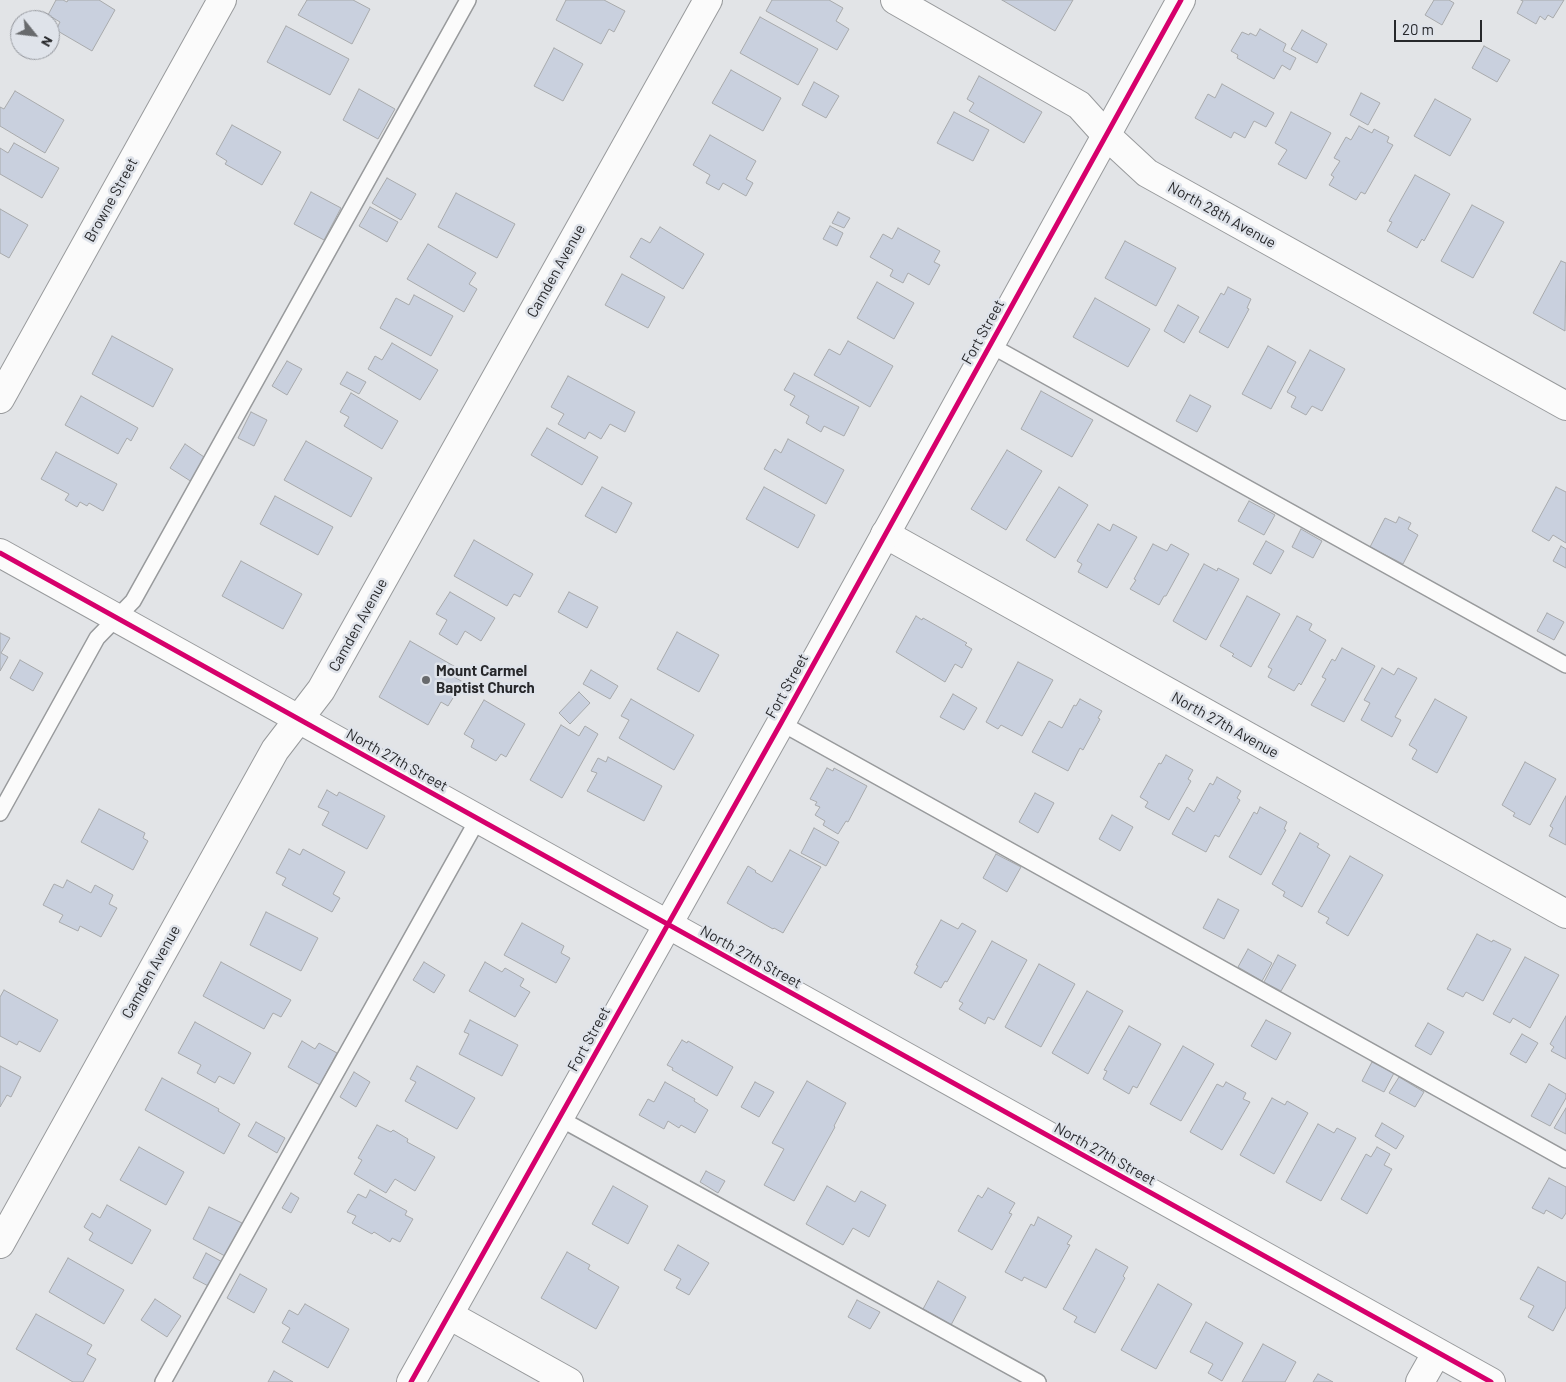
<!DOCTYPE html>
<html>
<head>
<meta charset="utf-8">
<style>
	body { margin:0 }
	#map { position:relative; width:1566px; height:1382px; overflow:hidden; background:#e2e4e7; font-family:Barlow,sans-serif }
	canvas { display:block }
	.north { position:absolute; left:10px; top:10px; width:50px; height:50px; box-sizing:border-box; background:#dfe3ea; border:1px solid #95989e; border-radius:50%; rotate:119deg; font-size:14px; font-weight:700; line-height:20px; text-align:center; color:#27282b }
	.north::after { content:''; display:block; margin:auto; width:18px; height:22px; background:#686a6d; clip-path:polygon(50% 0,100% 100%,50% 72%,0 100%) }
	.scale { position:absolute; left:1394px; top:20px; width:88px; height:22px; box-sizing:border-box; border:2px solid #27282b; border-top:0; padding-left:6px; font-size:15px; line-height:18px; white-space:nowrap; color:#27282b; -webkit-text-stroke:4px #dfe3ea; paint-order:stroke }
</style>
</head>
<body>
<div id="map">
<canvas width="1566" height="1382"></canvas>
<div class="north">N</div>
<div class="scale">20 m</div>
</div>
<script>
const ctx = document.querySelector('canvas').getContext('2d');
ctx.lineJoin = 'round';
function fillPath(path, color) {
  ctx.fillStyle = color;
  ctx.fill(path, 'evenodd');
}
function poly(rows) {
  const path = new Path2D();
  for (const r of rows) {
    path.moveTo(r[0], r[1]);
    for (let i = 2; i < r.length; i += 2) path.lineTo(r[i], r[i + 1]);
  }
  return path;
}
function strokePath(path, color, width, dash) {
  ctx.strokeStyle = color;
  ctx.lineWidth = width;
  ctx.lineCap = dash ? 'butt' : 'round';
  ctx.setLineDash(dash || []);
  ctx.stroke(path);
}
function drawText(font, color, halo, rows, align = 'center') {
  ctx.font = font + ' Barlow,sans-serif';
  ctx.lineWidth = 5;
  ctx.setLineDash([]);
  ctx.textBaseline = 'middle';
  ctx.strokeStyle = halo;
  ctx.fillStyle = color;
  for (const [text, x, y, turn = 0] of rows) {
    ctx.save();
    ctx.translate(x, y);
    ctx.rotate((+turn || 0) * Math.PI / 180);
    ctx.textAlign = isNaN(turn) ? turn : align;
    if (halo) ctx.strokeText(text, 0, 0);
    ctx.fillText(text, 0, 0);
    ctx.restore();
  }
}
const building = poly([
	[56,0,63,0,67,2,68,0,99,0,115,10,92,51,56,30,60,22,48,15,56,0],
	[307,0,353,0,370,9,352,44,298,15,307,0],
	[566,0,604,0,625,11,614,32,609,29,601,44,556,20,566,0],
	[772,0,829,0,843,8,836,21,849,29,837,50,766,11,772,0],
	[1002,0,1073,0,1055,31,1002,0],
	[1434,0,1449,0,1454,3,1442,25,1425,15,1434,0],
	[1521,0,1564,0,1553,18,1548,15,1545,20,1540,16,1536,24,1517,13,1523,1,1521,0],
	[760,17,818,49,798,85,740,53,760,17],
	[286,26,349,59,330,95,267,62,286,26],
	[1260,29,1286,44,1283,51,1296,58,1290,70,1282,65,1274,79,1237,58,1238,55,1231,51,1242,32,1249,35,1250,33,1256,36,1260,29],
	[1302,30,1327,44,1317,63,1291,49,1302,30],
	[1484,46,1510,60,1497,82,1472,68,1484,46],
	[554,48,583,64,563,101,534,86,554,48],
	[731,70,781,98,763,131,712,103,731,70],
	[979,76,1042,112,1024,143,969,111,974,103,967,99,979,76],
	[814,82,839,96,826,118,802,105,814,82],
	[1222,84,1274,113,1266,127,1254,121,1245,138,1234,132,1231,138,1195,118,1208,94,1215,98,1222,84],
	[359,89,395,109,378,139,343,120,359,89],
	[15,91,64,120,45,153,0,126,0,107,4,109,15,91],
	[1361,93,1380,103,1368,125,1350,115,1361,93],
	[1435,99,1471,119,1450,156,1414,136,1435,99],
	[954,112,989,130,973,161,937,143,954,112],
	[1291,112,1331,133,1306,179,1278,164,1287,150,1275,143,1291,112],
	[232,125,281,152,262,185,225,164,227,161,216,154,232,125],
	[1359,126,1372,133,1374,129,1389,137,1387,142,1393,145,1365,194,1361,192,1356,200,1329,185,1334,177,1331,175,1340,161,1334,158,1346,137,1351,140,1359,126],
	[710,135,756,161,746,179,753,183,746,196,723,183,719,190,706,183,710,175,693,165,710,135],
	[14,143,59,168,42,198,0,174,0,148,8,153,14,143],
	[1415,175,1450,194,1424,241,1422,239,1417,248,1387,231,1392,222,1389,221,1415,175],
	[387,178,416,194,401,220,372,203,387,178],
	[311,192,341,208,324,240,294,224,311,192],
	[456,193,515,224,497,258,438,227,456,193],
	[1472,205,1504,222,1473,278,1441,261,1472,205],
	[370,207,398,222,387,242,359,226,370,207],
	[0,209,28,225,9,258,0,253,0,209],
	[838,212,850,218,844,228,832,223,838,212],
	[830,226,843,233,837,246,823,239,830,226],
	[660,227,704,254,683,289,630,257,641,238,650,243,660,227],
	[898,228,940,251,934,262,940,265,929,285,908,273,903,283,890,276,893,270,870,257,883,234,892,239,898,228],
	[1125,241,1176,268,1156,306,1105,278,1125,241],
	[428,244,476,273,469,284,477,289,464,312,407,279,428,244],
	[1561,261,1566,263,1565,331,1533,313,1561,261],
	[622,274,665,297,648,328,605,305,622,274],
	[877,282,914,303,894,339,857,318,877,282],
	[1228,287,1251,299,1247,308,1249,309,1228,348,1199,332,1221,293,1224,295,1228,287],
	[414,295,453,316,431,356,380,328,396,298,409,305,414,295],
	[1095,298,1150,329,1128,367,1073,337,1095,298],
	[1178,305,1199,317,1184,343,1164,331,1178,305],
	[112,336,173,369,153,407,92,374,112,336],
	[848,341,893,366,870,407,814,375,829,349,840,355,848,341],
	[392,343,438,370,420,400,368,369,375,356,382,360,392,343],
	[1268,346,1296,362,1271,409,1242,394,1268,346],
	[1310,350,1345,369,1322,411,1312,406,1306,415,1291,407,1296,397,1287,392,1310,350],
	[287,361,302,369,287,395,272,386,287,361],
	[347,372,366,382,359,394,340,384,347,372],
	[794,373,859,407,844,436,824,426,821,432,806,423,809,416,790,405,795,396,784,390,794,373],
	[568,376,635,412,625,432,610,424,601,439,589,432,585,439,558,424,564,414,551,407,568,376],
	[1041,391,1093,420,1072,457,1021,429,1041,391],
	[351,393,398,421,382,449,344,426,349,417,340,412,351,393],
	[1190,395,1211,406,1197,432,1176,421,1190,395],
	[81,396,138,428,131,441,127,438,118,454,65,425,81,396],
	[251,412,267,420,254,446,238,438,251,412],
	[547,428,598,457,582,485,531,455,547,428],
	[788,439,844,470,826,504,764,469,775,449,781,453,788,439],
	[306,441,372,478,351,517,284,480,306,441],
	[185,444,207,459,192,482,170,468,185,444],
	[1007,450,1042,471,1006,530,971,509,1007,450],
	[56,452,117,484,103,511,89,503,87,506,80,502,77,507,65,500,69,494,41,479,56,452],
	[602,487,632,503,616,533,585,516,602,487],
	[764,487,815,515,798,548,746,519,764,487],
	[1059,487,1088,505,1055,558,1026,540,1059,487],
	[1556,487,1566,492,1566,543,1553,535,1549,541,1532,531,1556,487],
	[275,496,333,527,318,555,260,524,275,496],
	[1249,501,1275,515,1264,535,1238,521,1249,501],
	[1399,517,1411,523,1408,529,1418,535,1403,564,1370,547,1385,518,1396,523,1399,517],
	[1098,524,1110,531,1113,524,1137,537,1107,588,1078,572,1082,564,1077,561,1098,524],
	[1301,529,1322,541,1313,558,1292,547,1301,529],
	[474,540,533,574,520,597,514,594,507,606,454,576,474,540],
	[1266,541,1284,551,1271,574,1253,564,1266,541],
	[1153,544,1167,551,1171,544,1189,554,1166,596,1164,596,1159,605,1130,589,1136,580,1134,579,1153,544],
	[1561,546,1566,549,1566,568,1553,561,1561,546],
	[241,561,302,594,283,629,222,596,241,561],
	[1204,564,1217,571,1218,568,1239,579,1206,640,1173,621,1204,564],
	[450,592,495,618,481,641,465,631,457,645,439,634,447,620,436,614,450,592],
	[569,592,598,607,587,628,558,612,569,592],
	[1247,596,1280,614,1251,667,1232,656,1234,654,1220,646,1247,596],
	[1547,613,1564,622,1554,640,1537,631,1547,613],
	[916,616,922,620,923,618,967,643,965,645,972,649,962,668,955,664,945,682,896,652,916,616],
	[1297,616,1312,624,1309,630,1326,640,1301,685,1299,683,1294,691,1268,677,1272,669,1268,667,1297,616],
	[677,632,719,655,699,692,657,669,677,632],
	[0,633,10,638,1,653,8,657,0,671,0,633],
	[410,641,459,669,454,677,463,682,448,706,441,702,428,725,379,697,410,641],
	[1342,648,1375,666,1344,722,1311,705,1326,679,1322,677,1332,659,1335,661,1342,648],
	[20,660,43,673,33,691,10,678,20,660],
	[1018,662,1053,680,1022,736,1001,725,998,729,986,722,1018,662],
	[1382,668,1394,675,1398,668,1417,678,1395,717,1401,720,1392,737,1361,720,1370,703,1364,700,1382,668],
	[591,670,618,686,610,699,583,684,591,670],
	[579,692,590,703,570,724,559,713,579,692],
	[953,694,977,708,964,730,940,717,953,694],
	[631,699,694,735,674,770,619,738,629,720,621,716,631,699],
	[1080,699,1102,711,1098,718,1100,719,1083,750,1080,748,1068,771,1032,752,1049,721,1062,728,1074,705,1076,706,1080,699],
	[1435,699,1467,717,1437,773,1412,759,1417,750,1409,745,1435,699],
	[484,700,525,724,506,757,501,754,496,761,471,747,474,740,464,734,484,700],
	[561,725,579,736,585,726,598,734,562,798,530,780,561,725],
	[1166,755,1193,770,1188,779,1191,781,1169,820,1145,807,1148,802,1140,797,1159,763,1161,764,1166,755],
	[608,757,662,786,644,821,587,791,597,773,591,771,598,758,606,762,608,757],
	[1525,762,1556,779,1530,825,1513,816,1515,813,1502,805,1525,762],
	[827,768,833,771,834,768,867,786,848,822,846,821,838,834,823,825,825,821,815,815,820,807,815,805,817,802,810,799,827,768],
	[1217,777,1241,791,1237,798,1240,800,1219,837,1215,835,1206,852,1172,834,1187,807,1194,812,1210,783,1213,785,1217,777],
	[327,790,337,796,339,792,385,816,367,849,322,825,329,812,318,807,327,790],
	[1035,793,1054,803,1038,833,1019,822,1035,793],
	[1566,796,1566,845,1549,836,1553,828,1550,826,1566,796],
	[1260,807,1287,822,1284,829,1286,830,1261,875,1229,857,1254,812,1257,814,1260,807],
	[99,809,145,833,143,838,148,841,133,870,81,842,99,809],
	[1112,815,1133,827,1120,851,1099,839,1112,815],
	[814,828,839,842,826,866,801,853,814,828],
	[1300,833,1319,844,1317,847,1330,855,1302,907,1283,896,1285,892,1272,884,1300,833],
	[289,849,300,855,303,849,345,872,333,894,340,898,332,912,282,885,286,878,276,873,289,849],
	[790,850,821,867,783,933,774,928,773,929,727,903,748,866,756,871,755,872,772,882,790,850],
	[996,854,1021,867,1007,892,983,878,996,854],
	[1350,856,1383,875,1348,936,1326,923,1329,918,1318,912,1350,856],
	[67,880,91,893,95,885,113,895,109,904,117,908,101,937,80,926,78,931,59,922,63,915,43,905,54,884,63,888,67,880],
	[1218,899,1239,910,1224,939,1203,928,1218,899],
	[266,912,318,938,301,971,250,945,266,912],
	[941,920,958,929,962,923,976,931,947,982,945,981,941,988,914,973,918,966,916,965,941,920],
	[522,923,564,946,561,953,570,958,556,983,504,955,522,923],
	[1477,934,1492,942,1493,940,1511,949,1483,1001,1466,992,1463,997,1447,989,1477,934],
	[992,941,1027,960,994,1020,988,1017,985,1024,959,1009,963,1003,959,1001,992,941],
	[1248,949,1272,963,1262,981,1238,967,1248,949],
	[1278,955,1296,965,1281,991,1264,982,1278,955],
	[1525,957,1559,975,1530,1028,1513,1018,1510,1023,1493,1014,1525,957],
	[221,962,291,1000,281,1017,273,1013,264,1029,203,996,221,962],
	[424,962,445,975,434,993,413,980,424,962],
	[485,962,502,972,505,968,524,979,520,986,530,992,515,1017,469,991,485,962],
	[1039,964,1075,984,1041,1047,1005,1027,1039,964],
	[4,990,58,1020,40,1052,19,1041,17,1045,0,1036,0,997,4,990],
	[1087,991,1123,1011,1088,1074,1052,1053,1087,991],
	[1566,1016,1566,1059,1551,1051,1554,1047,1550,1044,1566,1016],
	[470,1020,518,1045,502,1076,459,1054,469,1034,464,1032,470,1020],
	[1266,1020,1291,1033,1276,1060,1251,1046,1266,1020],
	[195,1022,251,1053,234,1084,219,1076,215,1083,197,1073,201,1065,178,1053,195,1022],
	[1428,1023,1444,1032,1431,1055,1415,1046,1428,1023],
	[1129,1026,1161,1044,1137,1088,1133,1086,1129,1094,1103,1079,1107,1071,1104,1070,1129,1026],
	[1522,1034,1538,1043,1526,1063,1510,1054,1522,1034],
	[682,1040,687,1043,688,1041,733,1067,717,1096,672,1070,673,1068,667,1065,682,1040],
	[302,1041,315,1049,319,1043,337,1053,320,1085,288,1067,302,1041],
	[1183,1046,1214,1064,1181,1121,1150,1104,1183,1046],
	[1372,1062,1394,1073,1384,1092,1362,1081,1372,1062],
	[0,1066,21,1077,11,1097,7,1095,0,1107,0,1066],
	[417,1066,475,1098,457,1129,405,1101,416,1082,410,1079,417,1066],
	[354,1072,370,1082,356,1107,340,1097,354,1072],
	[1399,1077,1424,1092,1415,1107,1389,1093,1399,1077],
	[162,1078,219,1109,218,1111,240,1124,224,1154,145,1110,162,1078],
	[807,1081,846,1103,834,1126,835,1127,794,1201,764,1185,784,1149,772,1143,807,1081],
	[665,1082,695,1099,694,1101,708,1110,695,1133,681,1125,679,1128,668,1121,664,1129,639,1115,648,1099,654,1102,665,1082],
	[755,1082,774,1092,759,1117,741,1107,755,1082],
	[1226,1082,1246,1093,1243,1099,1250,1102,1222,1150,1190,1132,1217,1084,1223,1087,1226,1082],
	[1549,1084,1566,1094,1566,1098,1550,1126,1531,1116,1549,1084],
	[1272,1098,1285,1105,1287,1101,1308,1113,1274,1174,1240,1155,1272,1098],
	[1566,1108,1566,1134,1554,1128,1566,1108],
	[256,1122,285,1138,277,1153,248,1136,256,1122],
	[1382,1123,1404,1136,1396,1149,1375,1136,1382,1123],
	[1318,1124,1334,1133,1337,1128,1356,1138,1321,1201,1286,1182,1318,1124],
	[377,1125,391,1132,393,1130,408,1139,407,1142,435,1157,415,1191,395,1179,386,1193,354,1174,362,1160,358,1158,377,1125],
	[139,1147,184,1172,166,1205,120,1180,139,1147],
	[1377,1147,1390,1154,1384,1165,1392,1169,1367,1214,1341,1199,1366,1154,1371,1157,1377,1147],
	[706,1171,725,1181,718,1193,700,1182,706,1171],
	[1549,1178,1566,1187,1566,1213,1562,1219,1546,1210,1544,1214,1532,1208,1549,1178],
	[613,1186,648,1206,628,1244,592,1224,613,1186],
	[827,1186,855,1202,861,1191,886,1205,869,1237,853,1228,843,1245,806,1224,827,1186],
	[988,1188,1015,1203,1009,1213,1012,1214,992,1250,958,1231,978,1195,982,1198,988,1188],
	[370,1190,407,1211,405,1215,413,1219,400,1242,392,1238,390,1242,374,1232,372,1234,352,1223,356,1216,347,1212,358,1194,366,1198,370,1190],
	[291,1193,299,1198,291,1213,282,1208,291,1193],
	[107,1205,151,1230,132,1264,89,1240,93,1233,84,1227,92,1213,100,1218,107,1205],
	[209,1207,242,1223,225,1256,193,1239,209,1207],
	[1038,1217,1072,1236,1067,1244,1070,1245,1046,1288,1024,1277,1022,1281,1005,1272,1031,1224,1034,1226,1038,1217],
	[678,1245,709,1263,689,1295,676,1288,681,1279,664,1270,678,1245],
	[1096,1249,1128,1267,1123,1276,1125,1278,1095,1333,1074,1322,1077,1317,1063,1309,1096,1249],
	[567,1252,590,1265,588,1269,619,1287,596,1329,541,1298,567,1252],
	[206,1253,226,1264,212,1288,193,1278,206,1253],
	[68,1258,124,1290,104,1324,49,1292,68,1258],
	[1538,1267,1566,1282,1566,1307,1553,1331,1528,1317,1534,1306,1520,1299,1538,1267],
	[240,1274,267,1289,254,1313,227,1298,240,1274],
	[938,1281,966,1297,951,1325,923,1309,938,1281],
	[1158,1284,1192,1304,1156,1369,1121,1350,1158,1284],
	[155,1299,181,1316,167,1337,141,1320,155,1299],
	[857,1300,880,1312,870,1329,848,1317,857,1300],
	[305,1304,349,1329,328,1368,282,1342,290,1328,282,1323,289,1310,298,1315,305,1304],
	[36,1314,92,1345,87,1354,96,1359,83,1382,73,1382,16,1349,36,1314],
	[1206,1322,1243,1343,1222,1381,1208,1373,1213,1364,1190,1352,1206,1322],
	[1263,1344,1296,1362,1285,1382,1242,1382,1263,1344],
	[274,1371,293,1382,268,1382,274,1371],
	[1318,1374,1333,1382,1313,1382,1318,1374]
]);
const service = poly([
	[990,345,1566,665],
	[781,723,1566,1160],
	[0,813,97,638,133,601,468,0],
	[559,1118,1038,1382],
	[163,1382,478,819]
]);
const minor = poly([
	[895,0,1079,105,1106,135,1147,173,1566,406],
	[0,399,222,0],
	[885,534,1566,914],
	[0,553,1491,1382],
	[0,1244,275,750,321,690,708,0],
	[449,1315,569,1382],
	[1420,1382,1437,1352]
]);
const tertiary = poly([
	[411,1382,781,723,1181,0]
]);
const cycleway = poly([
	[0,553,1491,1382],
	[411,1382,781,723,1181,0]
]);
const markers = [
	[426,680,5,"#686a6d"]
];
const streetNames = [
	["Browne Street",111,200,-61],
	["North 28th Avenue",1222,215,29],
	["Camden Avenue",556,271,-61],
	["Fort Street",983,332,-61],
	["Camden Avenue",358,625,-61],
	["Fort Street",787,686,-61],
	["North 27th Avenue",1225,725,29],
	["North 27th Street",397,760,29],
	["North 27th Street",751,957,29],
	["Camden Avenue",151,972,-61],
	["Fort Street",589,1039,-61],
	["North 27th Street",1105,1154,29]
];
const poiNames = [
	["Mount Carmel",436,671],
	["Baptist Church",436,688]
];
fillPath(building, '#c9d0de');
strokePath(building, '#a8aaac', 1);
strokePath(service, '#989a9c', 18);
strokePath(minor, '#989a9c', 30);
strokePath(tertiary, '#989a9c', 30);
strokePath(service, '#fbfbfb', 15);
strokePath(minor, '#fbfbfb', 28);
strokePath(tertiary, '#fbfbfb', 28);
strokePath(cycleway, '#d6006c', 5);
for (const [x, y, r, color] of markers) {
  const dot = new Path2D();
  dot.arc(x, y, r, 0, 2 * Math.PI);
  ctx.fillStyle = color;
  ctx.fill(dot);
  strokePath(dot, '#dfe3ea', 2);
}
drawText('15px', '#27282b', '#dfe3ea', streetNames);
drawText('bold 15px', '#27282b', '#dfe3ea', poiNames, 'left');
</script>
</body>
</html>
